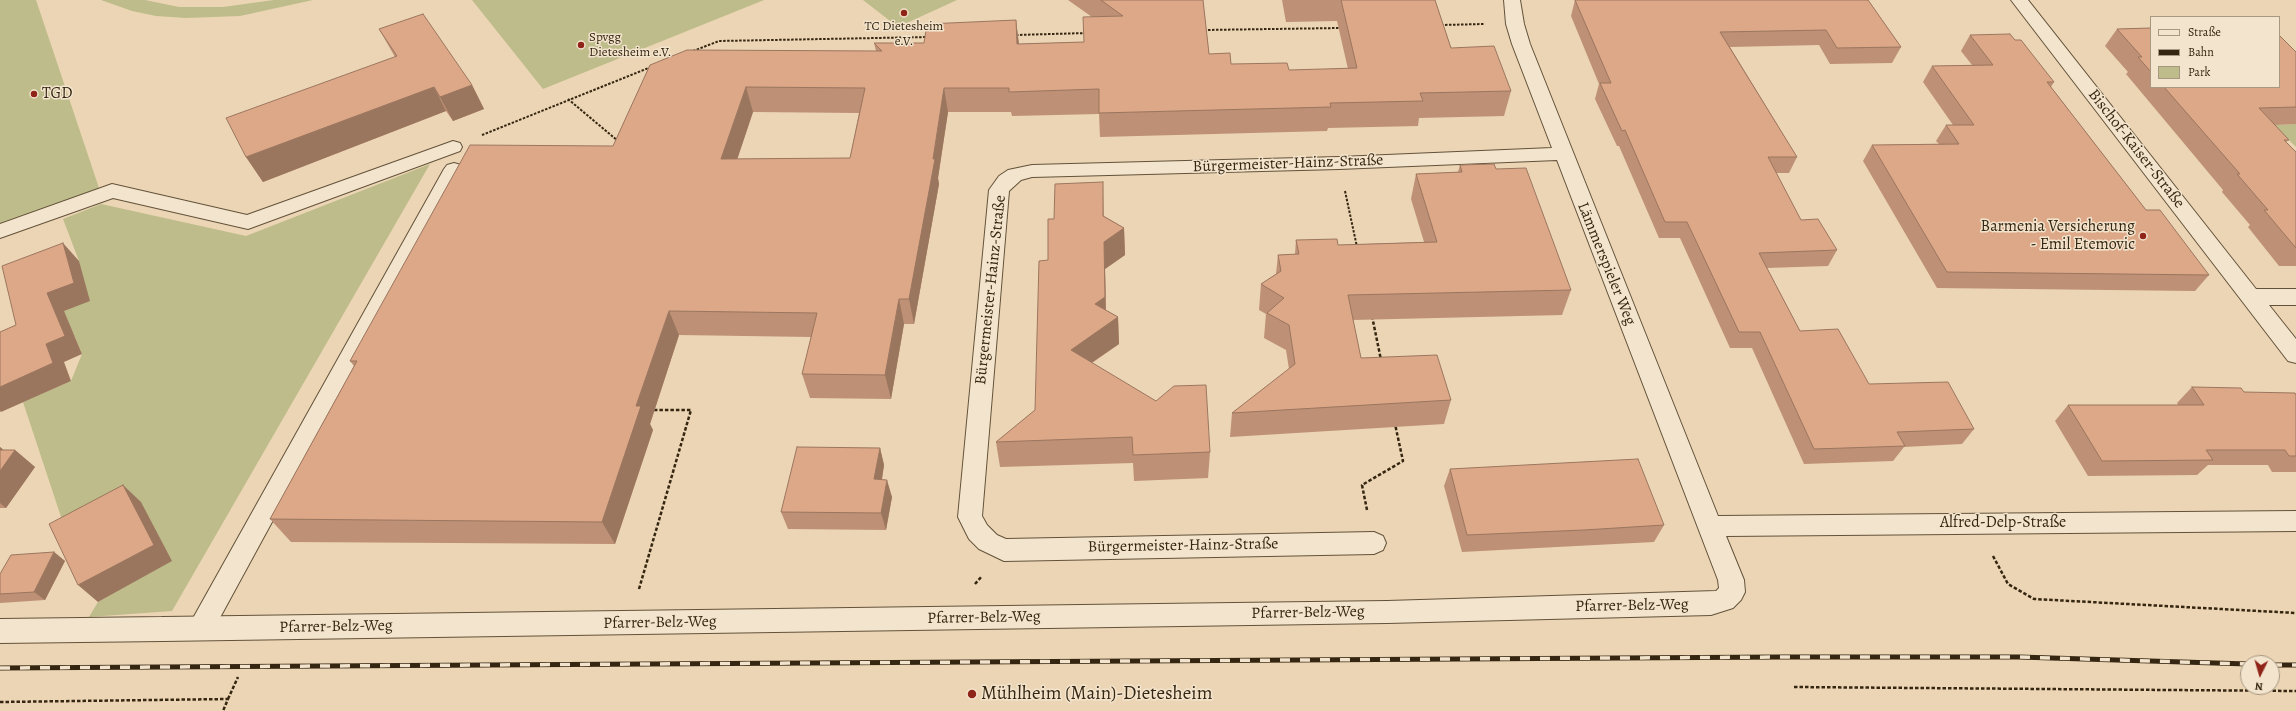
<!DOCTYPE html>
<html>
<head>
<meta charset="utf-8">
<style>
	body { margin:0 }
	#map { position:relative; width:2296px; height:711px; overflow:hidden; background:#ecd5b4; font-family:Alegreya,serif }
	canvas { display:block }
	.legend { position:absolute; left:2150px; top:16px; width:130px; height:72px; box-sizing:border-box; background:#f3e4ce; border:1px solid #a79882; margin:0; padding:5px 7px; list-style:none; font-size:12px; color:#352611 }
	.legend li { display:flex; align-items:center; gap:8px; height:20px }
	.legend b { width:20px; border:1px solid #a79882 }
	.north { position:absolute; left:2240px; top:655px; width:40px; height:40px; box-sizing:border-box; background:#f3e4ce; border:1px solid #a79882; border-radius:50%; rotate:185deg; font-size:11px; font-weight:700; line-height:16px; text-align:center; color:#352611 }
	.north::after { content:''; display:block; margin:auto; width:14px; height:18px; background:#8f2418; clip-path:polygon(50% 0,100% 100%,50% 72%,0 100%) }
</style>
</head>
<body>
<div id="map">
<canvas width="2296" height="711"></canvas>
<ul class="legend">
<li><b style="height:5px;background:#f3e4ce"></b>Straße</li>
<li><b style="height:5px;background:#352611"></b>Bahn</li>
<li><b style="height:11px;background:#bdbc8a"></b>Park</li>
</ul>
<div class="north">N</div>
</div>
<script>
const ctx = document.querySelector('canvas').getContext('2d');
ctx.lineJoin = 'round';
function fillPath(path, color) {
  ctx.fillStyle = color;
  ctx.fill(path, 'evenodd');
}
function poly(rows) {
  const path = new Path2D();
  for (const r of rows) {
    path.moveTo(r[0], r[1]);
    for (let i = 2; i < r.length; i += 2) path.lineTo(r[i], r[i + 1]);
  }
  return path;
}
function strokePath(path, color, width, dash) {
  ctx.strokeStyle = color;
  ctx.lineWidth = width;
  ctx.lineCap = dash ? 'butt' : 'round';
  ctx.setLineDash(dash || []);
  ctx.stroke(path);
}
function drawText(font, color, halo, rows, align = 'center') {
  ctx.font = font + ' Alegreya,serif';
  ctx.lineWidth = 3;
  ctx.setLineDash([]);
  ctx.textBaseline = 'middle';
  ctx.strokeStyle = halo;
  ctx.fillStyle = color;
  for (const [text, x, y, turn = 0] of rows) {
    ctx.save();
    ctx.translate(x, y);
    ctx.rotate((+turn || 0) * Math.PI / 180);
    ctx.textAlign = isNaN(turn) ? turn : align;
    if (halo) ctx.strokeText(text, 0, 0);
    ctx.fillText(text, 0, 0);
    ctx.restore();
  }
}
const green = poly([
	[0,0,36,0,99,188,0,224],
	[101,0,145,0,179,7,223,7,274,0,313,0,240,16,186,18,156,16,132,11],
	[472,0,764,0,543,89],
	[863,0,957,0,898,27],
	[2296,124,2296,147,2274,125],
	[430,164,172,611,89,617,98,602,171,561,69,541,23,402,71,381,82,354,75,337,60,313,79,261,63,219,101,204,246,236]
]);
const pathFar1 = poly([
	[1441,25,1484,24],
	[1204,30,1340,28],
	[1016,35,1087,33],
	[693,51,719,41,929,37],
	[568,99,618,141],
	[482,135,651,67],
	[1345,191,1357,247]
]);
const path = poly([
	[1372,316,1381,360],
	[1367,510,1362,485,1403,461,1395,424],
	[1993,556,2008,584,2034,599,2296,613],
	[975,584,982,576],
	[639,589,691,410,652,410],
	[1794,687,2296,691],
	[228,699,238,677],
	[0,702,228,699,223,711]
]);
const service = poly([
	[453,141,460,143,462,147,460,151,248,229,113,198,0,238,0,224,112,184,247,215,453,141],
	[454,163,461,165,464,169,210,636,201,640,192,636,188,628,192,620,444,169,447,165,454,163],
	[163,617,172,621,176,629,172,637,163,641,0,643,0,619,163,617]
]);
const minor = poly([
	[1504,0,1520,0,1524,24,1530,44,1718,516,2296,511,2296,531,1726,536,1744,580,1745,592,1741,600,1733,608,1711,615,1387,623,163,641,154,637,150,629,154,621,163,617,1387,601,1716,591,1719,588,1718,580,1557,160,1339,169,1032,177,1021,180,1009,191,982,516,987,525,997,535,1006,539,1374,532,1383,536,1386,543,1383,550,1374,554,1004,561,979,549,969,539,958,517,989,190,999,176,1008,170,1032,165,1339,157,1552,148,1512,44,1506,24,1504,0],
	[2011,0,2028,0,2256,289,2296,289,2296,305,2269,305,2296,339,2296,363,2288,361,2011,0]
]);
const rail = poly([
	[2272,665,2296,665],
	[0,668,1782,657,2019,657,2248,664]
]);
const wall = poly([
	[1068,0,1203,0,1209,54,1231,64,1289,70,1348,69,1337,21,1286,22,1282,0,1435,0,1451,48,1511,91,1504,116,1419,118,1418,126,1328,128,1327,131,1100,137,1099,114,1012,116,1011,112,948,112,938,178,939,184,914,324,904,324,891,399,810,398,802,374,811,337,679,335,650,424,653,430,615,544,291,542,270,519,354,366,350,361,613,146,650,65,876,51,874,43,924,43,1016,20,1019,44,1084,42,1092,17],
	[753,112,859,113,850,158,737,159],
	[1575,0,1868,0,1901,47,1892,63,1830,64,1819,45,1730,47,1797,157,1789,173,1776,173,1801,220,1837,250,1828,266,1767,268,1800,331,1869,384,1974,429,1962,444,1904,447,1893,461,1804,464,1752,348,1730,348,1680,238,1659,238,1619,146,1617,146,1595,99,1599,84,1571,16],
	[2151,28,2151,87,2279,87,2296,52,2296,124,2275,125,2289,140,2286,142,2296,152,2296,266,2279,266,2248,227,2250,225,2222,192,2223,190,2126,74,2128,72,2105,46,2117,29],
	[379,29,472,85,484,109,453,121,446,111,263,182,246,157,395,57],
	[1970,35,2015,40,2054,82,2051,87,2146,210,2209,275,2195,291,1937,288,1863,161,1872,145,1939,144,1936,141,1946,125,1953,125,1923,82,1932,66,1972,65,1961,51],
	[1460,165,1496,169,1571,290,1562,315,1353,320,1361,358,1451,400,1444,424,1230,437,1232,413,1289,369,1286,350,1264,338,1266,314,1259,310,1261,284,1276,274,1278,255,1295,254,1296,240,1338,245,1424,242,1411,199,1416,174,1458,172],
	[1104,216,1124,228,1125,255,1105,269,1106,310,1118,317,1119,344,1092,363,1210,452,1208,478,1134,481,1133,463,1000,467,996,442,1035,410,1048,260],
	[2192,387,2244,392,2296,395,2296,472,2272,472,2268,465,2208,465,2197,475,2088,476,2055,421,2068,405,2178,405,2177,403],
	[0,447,3,450,15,450,35,467,6,508,0,508],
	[880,448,884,465,882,480,892,497,886,530,788,529,781,512],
	[1450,469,1664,525,1654,542,1576,546,1462,552,1444,486],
	[54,552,65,561,45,600,0,603,0,574]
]);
const shadedWall = poly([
	[1016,20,1019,45,1017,44],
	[472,85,484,109,453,121,440,97],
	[434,87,446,111,263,182,246,157],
	[746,87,753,112,729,184,721,159],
	[944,88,948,112,938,178,939,184,914,324,909,299,933,159],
	[1103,182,1104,242,1124,228,1125,255,1105,269,1106,323,1095,304],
	[63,243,79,261,90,301,64,311,82,354,64,362,71,381,1,412,0,411,0,387,46,344,47,293],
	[899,299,904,324,891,399,885,375],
	[669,311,679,335,650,424,653,430,615,544,602,522,636,406],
	[1118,317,1119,344,1072,376,1071,350],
	[0,447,11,456,15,450,35,467,6,508,0,503],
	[880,448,884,465,879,497,874,479],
	[887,480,892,497,886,530,881,513],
	[123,485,141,502,172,561,98,602,78,585],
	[54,552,65,561,45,600,34,592]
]);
const building = poly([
	[1101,0,1203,0,1209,54,1230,53,1231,64,1287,63,1289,70,1357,68,1341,0,1435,0,1451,48,1494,46,1511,91,1420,93,1423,101,1330,103,1331,107,1099,113,1099,89,1009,92,1009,88,944,88,933,159,935,159,909,299,899,299,885,375,802,374,817,313,669,311,636,406,641,406,602,522,270,519,357,361,350,361,470,145,613,146,650,65,687,50,882,51,874,43,924,43,927,24,1016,20,1017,44,1084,42,1083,17,1123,16,1101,0],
	[746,87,865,88,850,158,721,159,746,87],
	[1575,0,1868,0,1901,47,1837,48,1826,30,1720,32,1797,157,1768,157,1801,220,1818,219,1837,250,1759,253,1800,331,1838,329,1869,384,1948,382,1974,429,1897,432,1905,446,1814,449,1760,332,1739,332,1687,222,1665,222,1625,130,1622,131,1600,83,1611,83,1575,0],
	[423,14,472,85,440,97,434,87,246,157,226,118,397,56,379,29,423,14],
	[2151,28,2151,72,2138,57,2142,57,2117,29,2151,28],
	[2010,34,2015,40,2021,40,2054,82,2047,82,2146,210,2160,210,2209,275,1947,272,1872,145,1959,144,1946,125,1974,125,1932,66,1993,65,1970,35,2010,34],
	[2279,35,2296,52,2296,107,2259,108,2289,140,2284,140,2296,152,2296,248,2264,210,2268,210,2237,174,2240,174,2164,87,2279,87,2279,35],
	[1494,164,1496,169,1526,168,1571,290,1348,295,1361,358,1437,355,1451,400,1232,413,1295,364,1289,325,1267,313,1284,298,1261,284,1281,271,1278,255,1299,254,1296,240,1337,239,1338,245,1437,242,1416,174,1462,172,1460,165,1494,164],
	[1103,182,1103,216,1124,228,1104,242,1105,297,1095,304,1118,317,1071,350,1156,401,1174,386,1206,385,1210,452,1133,455,1132,437,996,442,1035,410,1039,261,1048,260,1048,219,1054,219,1055,184,1103,182],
	[63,243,74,283,47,293,65,336,46,344,53,363,0,387,0,332,16,325,2,266,63,243],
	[2192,387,2241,388,2244,392,2295,393,2296,395,2296,456,2289,456,2285,450,2206,450,2213,460,2102,461,2068,405,2204,405,2192,387],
	[797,447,880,448,874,479,887,480,881,513,781,512,797,447],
	[0,450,15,450,0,471,0,450],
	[1638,459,1664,525,1584,530,1467,535,1450,469,1638,459],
	[123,485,154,545,78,585,49,524,123,485],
	[54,552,34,592,0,594,0,574,11,555,54,552]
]);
const markers = [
	[904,13,4,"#8f2418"],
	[581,45,4,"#8f2418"],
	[34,94,4,"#8f2418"],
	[2143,236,4,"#8f2418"],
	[972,694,5,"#8f2418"]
];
const farPoinames = [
	["TC Dietesheim",904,27],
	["e.V.",904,42],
	["Spvgg",589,38,"left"],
	["Dietesheim e.V.",589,53,"left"]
];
const poiNames = [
	["TGD",42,94],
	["Barmenia Versicherung",2135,227,"right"],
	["- Emil Etemovic",2135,245,"right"]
];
const streetNames = [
	["Bischof-Kaiser-Straße",2136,149,52],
	["Bürgermeister-Hainz-Straße",1288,164,-2],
	["Lämmerspieler Weg",1606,264,68],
	["Bürgermeister-Hainz-Straße",991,290,-84],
	["Alfred-Delp-Straße",2003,523],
	["Bürgermeister-Hainz-Straße",1183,546,-1],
	["Pfarrer-Belz-Weg",1632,606,-1],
	["Pfarrer-Belz-Weg",1308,613,-1],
	["Pfarrer-Belz-Weg",984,618,-1],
	["Pfarrer-Belz-Weg",660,623,-1],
	["Pfarrer-Belz-Weg",336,627,-1]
];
const nearPoinames = [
	["Mühlheim (Main)-Dietesheim",981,694]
];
fillPath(green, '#bdbc8a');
strokePath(service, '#63523a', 2);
strokePath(minor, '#63523a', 2);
strokePath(pathFar1, '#352611', 2, [2.5, 1.5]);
strokePath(path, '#352611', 2.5, [3.5, 2]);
fillPath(service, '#f3e4ce');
fillPath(minor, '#f3e4ce');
strokePath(rail, '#352611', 5);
strokePath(rail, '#f3e4ce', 3.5, [10]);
fillPath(wall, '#be9075');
fillPath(shadedWall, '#9b765f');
fillPath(building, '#dda888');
strokePath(building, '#9b765f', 1);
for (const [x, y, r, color] of markers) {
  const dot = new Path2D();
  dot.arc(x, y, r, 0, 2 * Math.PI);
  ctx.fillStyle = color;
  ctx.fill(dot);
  strokePath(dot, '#f3e4ce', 1.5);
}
drawText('13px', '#352611', '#f3e4ce', farPoinames);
drawText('16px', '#352611', '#f3e4ce', poiNames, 'left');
drawText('16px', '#352611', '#f3e4ce', streetNames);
drawText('19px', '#352611', '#f3e4ce', nearPoinames, 'left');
</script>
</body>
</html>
